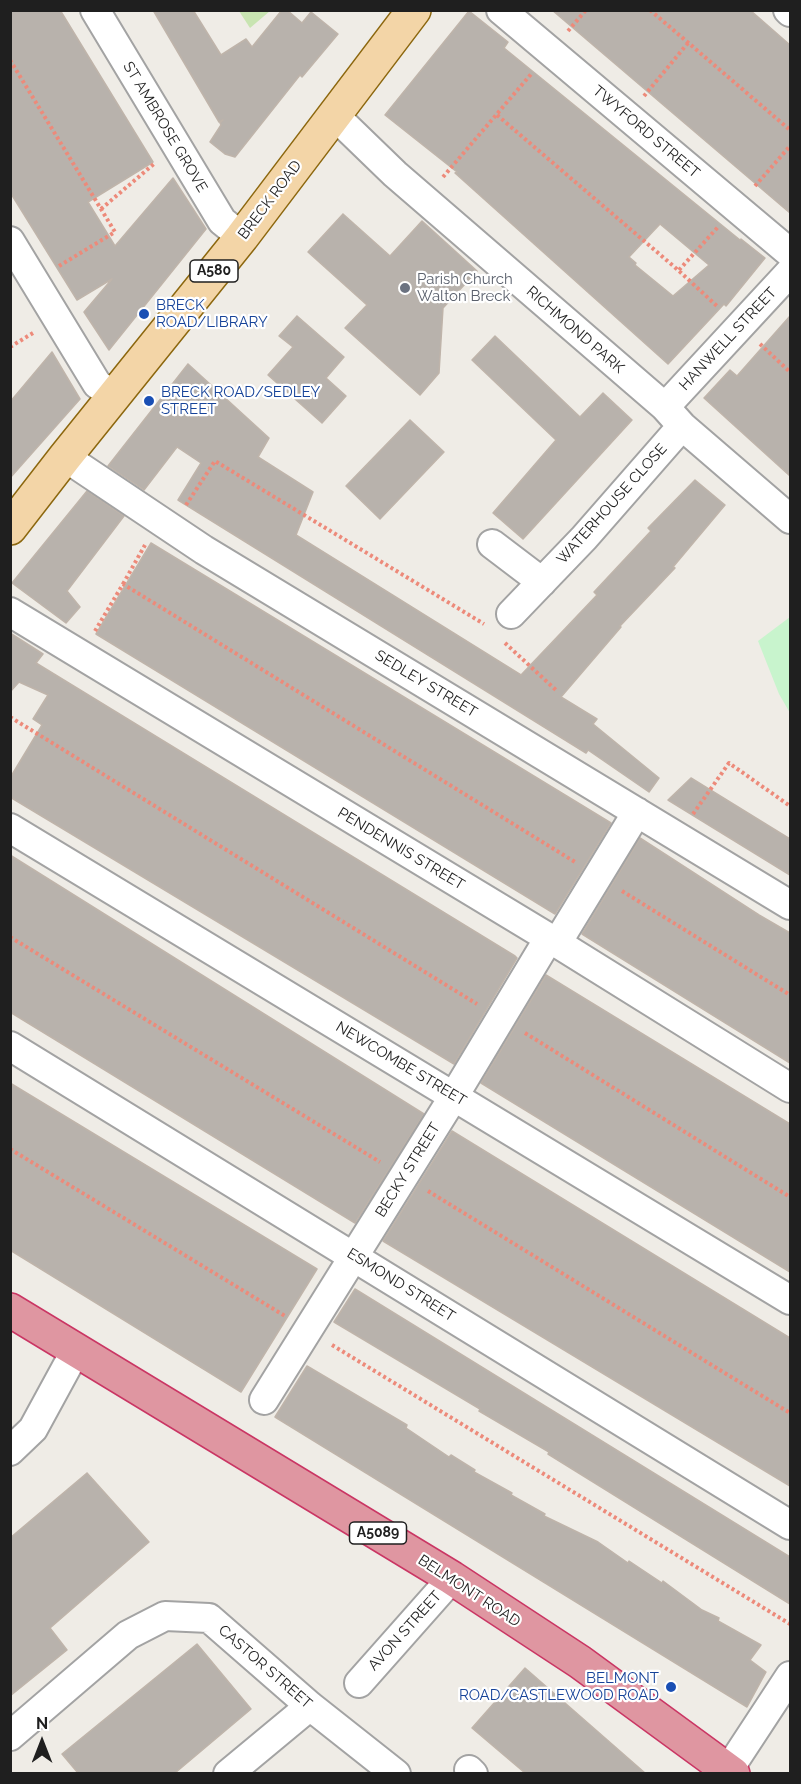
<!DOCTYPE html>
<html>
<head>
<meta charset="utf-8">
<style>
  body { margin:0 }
  #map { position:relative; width:801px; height:1784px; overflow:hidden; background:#efece6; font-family:Raleway,sans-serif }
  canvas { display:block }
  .frame { position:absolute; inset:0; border:12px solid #1f1f1f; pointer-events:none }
  .north { position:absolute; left:12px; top:1712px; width:60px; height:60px; -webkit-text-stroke:4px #fff; paint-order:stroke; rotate:0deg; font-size:16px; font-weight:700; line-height:24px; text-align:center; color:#1f1f1f }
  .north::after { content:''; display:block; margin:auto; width:21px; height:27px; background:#1f1f1f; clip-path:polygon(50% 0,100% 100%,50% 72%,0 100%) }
</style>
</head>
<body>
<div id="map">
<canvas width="801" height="1784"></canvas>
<div class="frame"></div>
<div class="north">N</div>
</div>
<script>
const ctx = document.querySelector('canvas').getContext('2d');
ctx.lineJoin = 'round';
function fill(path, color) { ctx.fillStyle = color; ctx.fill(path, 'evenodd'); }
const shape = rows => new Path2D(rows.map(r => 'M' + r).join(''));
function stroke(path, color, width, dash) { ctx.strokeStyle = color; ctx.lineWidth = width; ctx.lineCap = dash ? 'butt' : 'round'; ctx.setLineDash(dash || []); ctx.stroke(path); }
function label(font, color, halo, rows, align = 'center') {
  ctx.font = font + ' Raleway,sans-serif'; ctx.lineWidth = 4.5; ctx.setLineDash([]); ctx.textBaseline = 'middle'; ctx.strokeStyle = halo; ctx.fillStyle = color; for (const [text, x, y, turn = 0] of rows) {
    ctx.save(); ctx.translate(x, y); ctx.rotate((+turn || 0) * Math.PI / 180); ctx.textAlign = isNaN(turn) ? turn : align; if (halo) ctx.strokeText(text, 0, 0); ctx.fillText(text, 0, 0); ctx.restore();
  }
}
const grass = shape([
  [239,11,270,11,250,28]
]);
const park = shape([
  [790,617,790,713,779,694,758,641]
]);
const building = shape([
  [10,10,60,10,153,162,88,202,115,246,173,178,206,229,109,350,84,312,112,279,77,300,10,192,10,10],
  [153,10,193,10,221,55,246,39,252,47,282,10,287,10,302,23,311,12,338,34,302,77,300,75,235,157,225,154,210,142,221,125,220,123,223,120,219,122,153,10],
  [552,10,750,10,790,45,790,213,552,10],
  [469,11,508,42,504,48,740,240,741,239,765,258,726,306,724,304,668,364,455,173,457,172,385,115,469,11],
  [660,224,709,265,673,296,635,265,636,263,629,257,660,224],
  [343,214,390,256,422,221,477,271,443,308,439,373,420,395,345,328,367,305,308,252,343,214],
  [297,316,344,357,326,378,346,396,322,423,268,375,293,347,279,336,297,316],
  [790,316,790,476,704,398,730,370,737,376,790,316],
  [495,336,580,417,603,393,632,420,523,539,493,513,556,440,472,360,495,336],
  [52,352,80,399,10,478,10,402,52,352],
  [188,364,269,438,258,457,313,492,296,535,521,675,597,595,594,592,651,531,648,528,695,480,725,505,673,567,675,568,620,626,621,627,561,697,597,719,593,724,659,778,649,792,588,750,586,753,178,500,201,463,177,447,144,490,108,466,188,364],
  [410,420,444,452,380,519,346,486,410,420],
  [87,491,124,516,67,591,80,607,66,623,12,583,87,491],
  [151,543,611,823,555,914,96,634,151,543],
  [10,633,43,654,36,663,515,956,517,958,454,1064,10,797,10,778,42,725,33,719,48,695,19,682,10,692,10,633],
  [691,778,790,839,790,875,668,800,691,778],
  [640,838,759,915,790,933,790,1063,582,934,640,838],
  [10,855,424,1114,355,1223,10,1012,10,855],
  [546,975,790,1124,790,1272,481,1083,546,975],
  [10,1083,317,1269,241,1392,10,1250,10,1083],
  [452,1131,790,1338,790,1486,383,1241,452,1131],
  [355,1289,790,1557,790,1604,548,1454,549,1452,479,1411,480,1409,334,1322,355,1289],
  [307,1366,407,1425,406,1428,449,1457,451,1455,475,1470,474,1472,512,1493,511,1495,545,1514,544,1516,598,1542,628,1563,629,1561,662,1583,663,1581,702,1610,719,1618,718,1621,761,1645,750,1660,766,1672,747,1707,275,1417,307,1366],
  [87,1473,149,1542,50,1628,67,1650,10,1696,10,1538,87,1473],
  [197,1644,251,1709,175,1773,78,1773,62,1754,197,1644],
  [525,1668,645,1773,525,1773,472,1728,525,1668]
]);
const path = shape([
  [650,10,790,130],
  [568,31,586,10],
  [10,60,115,232,59,266],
  [644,96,688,43],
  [497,115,678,270,718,307],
  [443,177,532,73],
  [755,186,790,146],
  [101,209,155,163],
  [679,270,718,227],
  [760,344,790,372],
  [10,347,33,333],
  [186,505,215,461,484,624],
  [123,584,145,545],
  [95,631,123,584,575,862],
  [505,643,557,691],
  [10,717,477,1004],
  [693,814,729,763,790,806],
  [622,891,790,995],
  [10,937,380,1162],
  [525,1033,790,1197],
  [10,1149,285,1316],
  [428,1191,790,1413],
  [332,1345,790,1624]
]);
const minor = shape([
  [95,10,222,221,242,237],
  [501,10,790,253],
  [788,10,790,12],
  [334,115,395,174,665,407,682,426,790,519],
  [10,241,97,384,114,396],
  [665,407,790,272],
  [65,457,204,550,790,905],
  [492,544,542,582],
  [10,612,549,938,790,1088],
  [511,614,584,538,682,426],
  [10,828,790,1300],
  [557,943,637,812],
  [10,1046,790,1525],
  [264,1400,454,1096,549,938],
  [10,1451,33,1429,76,1350],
  [359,1683,452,1578],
  [10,1736,128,1635,165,1616,209,1618,310,1706,396,1774],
  [729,1769,790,1676],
  [469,1770,473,1774],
  [228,1774,310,1706]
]);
const major = shape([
  [10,528,65,457,242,237,414,10]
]);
const highway = shape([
  [10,1310,452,1578,580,1662,733,1774]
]);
const markers = [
  [405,288,6,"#6b7280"],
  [144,314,6,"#1a4fb4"],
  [149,401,6,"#1a4fb4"],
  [671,1687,6,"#1a4fb4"]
];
const shields = [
  [214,271,48],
  [378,1533,57]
];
const shieldNames = [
  ["A580",214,271],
  ["A5089",378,1533]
];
const streetNames = [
  ["ST AMBROSE GROVE",165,127,59],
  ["TWYFORD STREET",646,132,40],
  ["BRECK ROAD",270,200,-53],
  ["RICHMOND PARK",575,330,41],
  ["HANWELL STREET",728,339,-47],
  ["WATERHOUSE CLOSE",612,504,-48],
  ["SEDLEY STREET",426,684,31],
  ["PENDENNIS STREET",401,849,31],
  ["NEWCOMBE STREET",401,1064,31],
  ["BECKY STREET",408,1170,-58],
  ["ESMOND STREET",401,1285,32],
  ["BELMONT ROAD",469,1591,33],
  ["AVON STREET",405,1631,-48],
  ["CASTOR STREET",265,1667,41]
];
const worshipNames = [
  ["Parish Church",417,279],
  ["Walton Breck",417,296]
];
const transitNames = [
  ["BRECK",156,305],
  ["ROAD/LIBRARY",156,322],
  ["BRECK ROAD/SEDLEY",161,392],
  ["STREET",161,409],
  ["BELMONT",659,1678,"right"],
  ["ROAD/CASTLEWOOD ROAD",659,1695,"right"]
];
fill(grass, '#c8e4b1');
fill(park, '#c8f4cd');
fill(building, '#b8b2ac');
stroke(building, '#bfb4aa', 1.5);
stroke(minor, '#a3a3a3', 32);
stroke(major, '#8c670e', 36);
stroke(highway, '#ca3664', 36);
stroke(path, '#ed8a7a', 4, [3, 3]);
stroke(minor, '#fff', 28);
stroke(major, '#f3d5a7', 33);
stroke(highway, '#df96a1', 33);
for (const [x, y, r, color] of markers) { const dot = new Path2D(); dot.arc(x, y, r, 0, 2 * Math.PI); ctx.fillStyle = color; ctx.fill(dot); stroke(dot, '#fff', 2); }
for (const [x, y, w] of shields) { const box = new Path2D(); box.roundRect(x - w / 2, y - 11, w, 22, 4.5); ctx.fillStyle = '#fff'; ctx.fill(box); stroke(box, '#1f1f1f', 1.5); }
label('bold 14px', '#1f1f1f', null, shieldNames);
label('15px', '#1f1f1f', '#fff', streetNames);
label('15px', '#5b616d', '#fff', worshipNames, 'left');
label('15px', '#164399', '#fff', transitNames, 'left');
</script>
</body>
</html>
